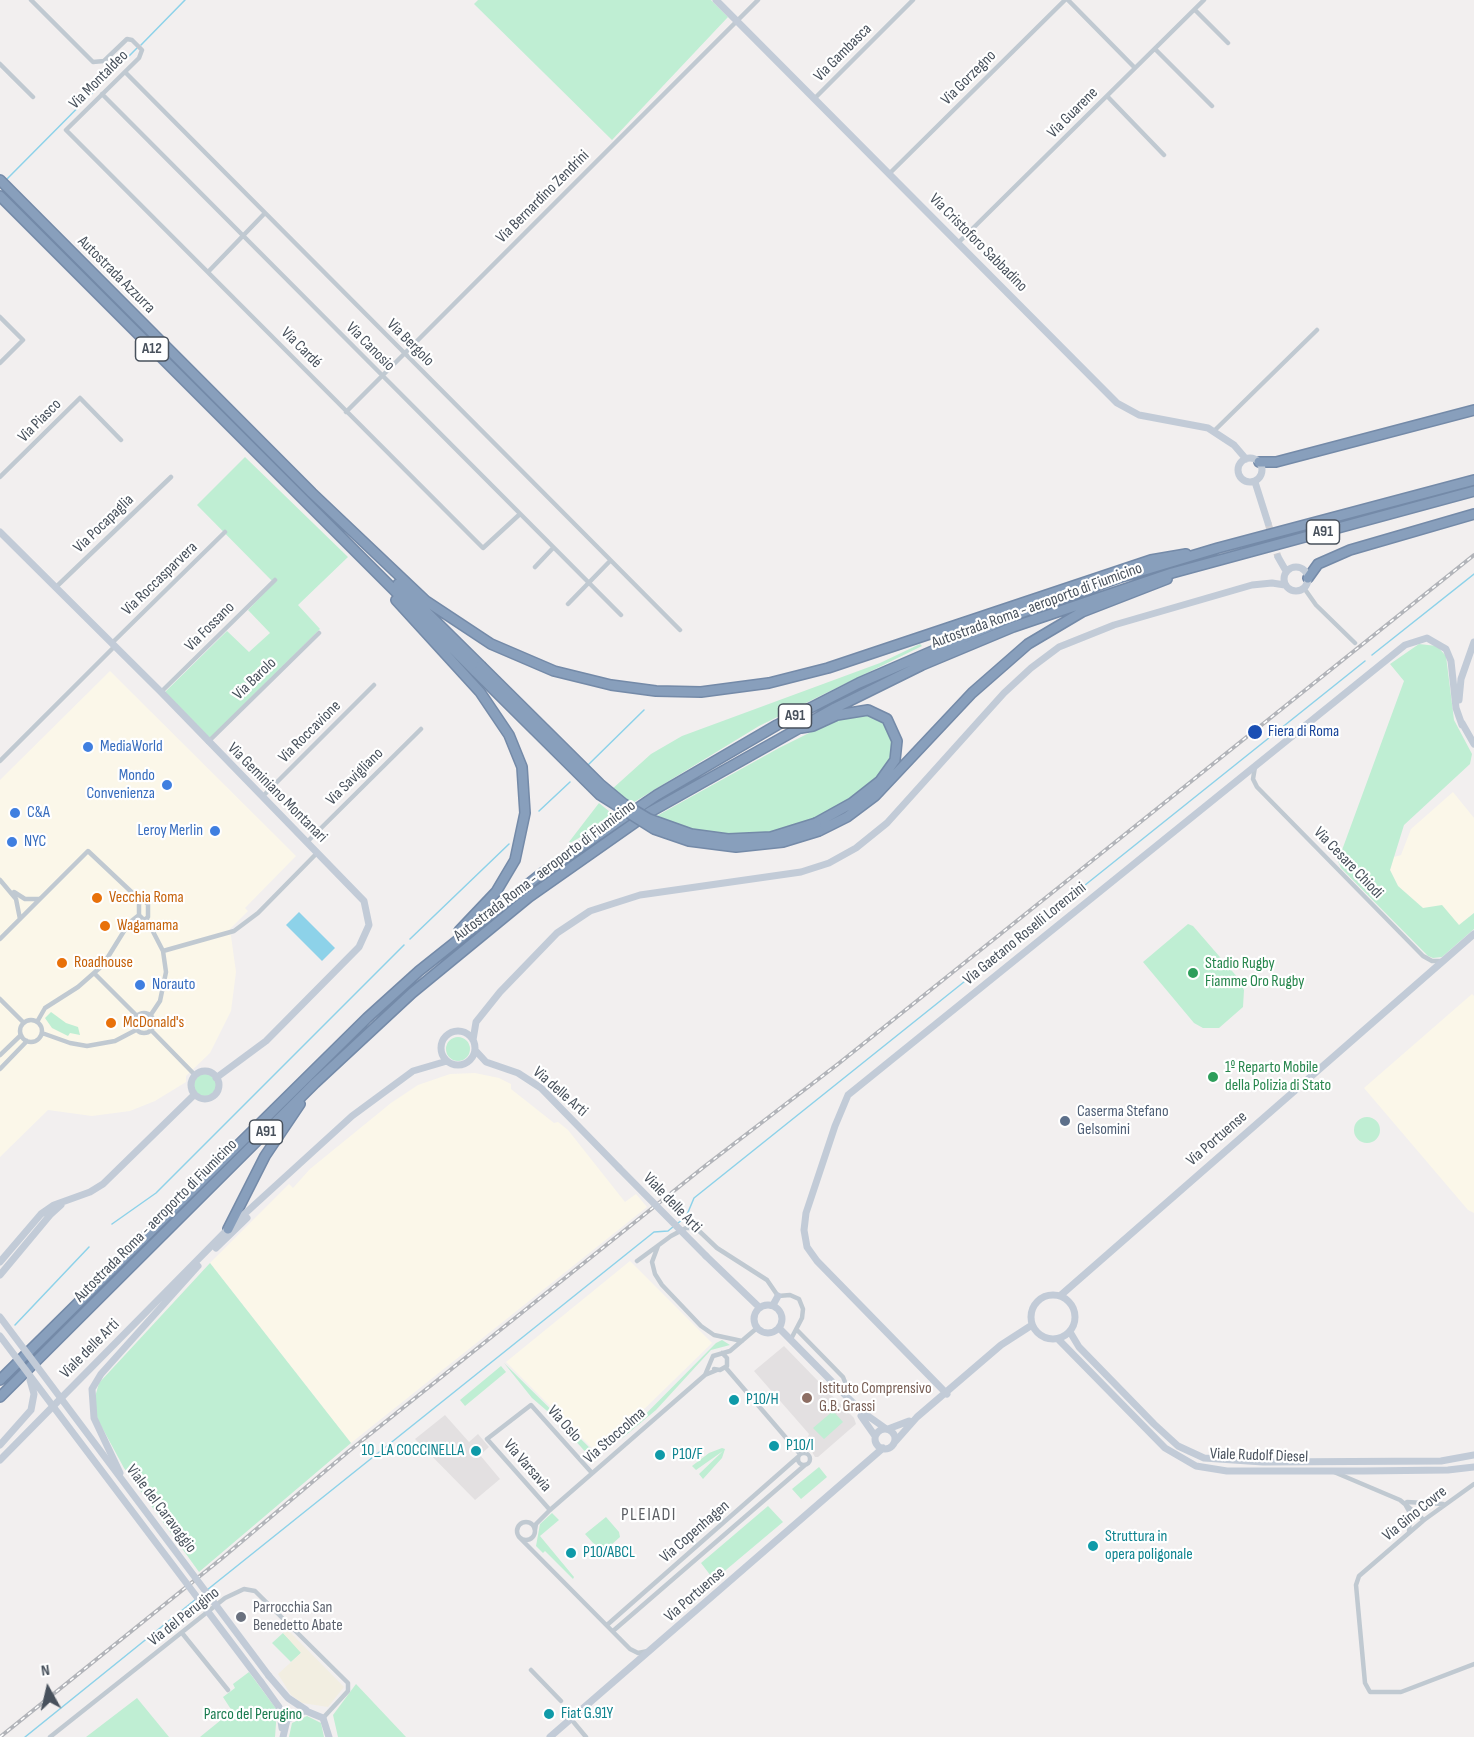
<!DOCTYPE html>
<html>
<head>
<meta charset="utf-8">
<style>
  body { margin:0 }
  #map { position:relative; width:1474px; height:1737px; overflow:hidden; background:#f2efef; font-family:"Sofia Sans Condensed",sans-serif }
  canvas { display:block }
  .north { position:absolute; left:18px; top:1659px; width:60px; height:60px; -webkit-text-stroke:4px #fff; paint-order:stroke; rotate:352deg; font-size:16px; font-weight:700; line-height:24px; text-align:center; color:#48515c }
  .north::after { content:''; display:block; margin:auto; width:21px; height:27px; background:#48515c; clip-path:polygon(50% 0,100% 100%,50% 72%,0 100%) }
</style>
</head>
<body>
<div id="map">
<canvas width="1474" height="1737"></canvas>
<div class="north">N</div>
</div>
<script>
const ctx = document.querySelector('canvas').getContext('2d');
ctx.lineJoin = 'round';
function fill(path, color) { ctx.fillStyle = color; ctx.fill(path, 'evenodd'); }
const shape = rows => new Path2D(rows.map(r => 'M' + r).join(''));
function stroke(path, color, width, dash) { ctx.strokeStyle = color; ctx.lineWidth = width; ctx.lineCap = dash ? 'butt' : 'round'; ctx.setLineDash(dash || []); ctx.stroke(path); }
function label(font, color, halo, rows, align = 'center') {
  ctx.font = font + ' "Sofia Sans Condensed",sans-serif'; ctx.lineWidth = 4.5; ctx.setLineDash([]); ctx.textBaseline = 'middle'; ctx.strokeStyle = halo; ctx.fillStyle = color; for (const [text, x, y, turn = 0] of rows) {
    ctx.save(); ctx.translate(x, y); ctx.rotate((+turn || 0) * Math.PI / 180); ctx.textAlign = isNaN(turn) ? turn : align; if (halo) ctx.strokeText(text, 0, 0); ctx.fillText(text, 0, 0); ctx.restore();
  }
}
const commercial = shape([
  [110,671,296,856,245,908,248,911,230,929,236,972,231,1011,210,1053,186,1076,186,1082,155,1101,130,1111,92,1116,48,1110,0,1157,0,780],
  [1453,792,1474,818,1474,913,1459,925,1446,912,1423,908,1398,886,1390,870,1394,857,1401,855,1411,829],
  [1472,994,1474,996,1474,1213,1468,1210,1364,1088],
  [475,1073,499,1078,511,1084,511,1089,554,1123,558,1122,568,1130,625,1202,636,1194,647,1207,351,1443,210,1263,289,1184,293,1188,310,1169,391,1103,418,1085,450,1074],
  [630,1261,712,1343,598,1454,506,1362]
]);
const education = shape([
  [784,1346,854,1418,856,1424,818,1457,815,1457,806,1442,809,1434,754,1371],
  [445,1415,469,1442,478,1434,489,1447,480,1455,500,1479,475,1500,415,1439]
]);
const green = shape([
  [478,0,711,0,728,17,612,140,474,4],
  [245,457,348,557,298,605,320,629,210,738,165,692,227,631,249,652,270,633,248,610,274,583,197,505],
  [920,644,922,646,759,726,631,804,611,790,651,754,682,736,880,663],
  [1419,644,1437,646,1446,656,1454,720,1472,754,1470,764,1404,825,1390,870,1398,886,1423,908,1442,905,1459,925,1474,913,1474,929,1442,957,1433,958,1428,956,1341,868,1338,861,1404,681,1390,664],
  [859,714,874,716,890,727,894,746,891,758,869,787,826,816,767,835,732,837,688,831,653,818,779,748,833,721],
  [599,803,616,817,570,843,569,842],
  [1188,924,1193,926,1239,979,1244,990,1243,1007,1219,1028,1203,1028,1194,1023,1143,962],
  [51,1012,66,1023,78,1027,80,1035,70,1033,68,1036,52,1028,45,1018],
  '446 1049a12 12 0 1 1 24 0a12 12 0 1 1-24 0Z',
  '194 1085a11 11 0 1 1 22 0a11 11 0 1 1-22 0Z',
  '1354 1130a13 13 0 1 1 26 0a13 13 0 1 1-26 0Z',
  [210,1263,351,1443,199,1572,124,1468,98,1420,93,1404,99,1383],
  [722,1340,730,1345,711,1350,656,1410,620,1440,716,1343],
  [504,1363,599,1457,594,1459,590,1457,553,1416,532,1398],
  [501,1366,506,1372,465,1406,460,1400],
  [833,1411,843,1422,824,1439,813,1428],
  [722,1448,725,1449,722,1458,703,1479,699,1474,723,1451,696,1470,692,1466,709,1453],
  [819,1467,827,1477,801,1499,792,1489],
  [768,1506,783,1522,714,1580,701,1563],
  [552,1513,559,1520,540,1536,574,1577,573,1579,545,1551,543,1553,536,1546,540,1524],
  [606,1517,619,1532,620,1537,602,1553,585,1534],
  [283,1633,302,1652,291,1662,272,1643],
  [249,1672,277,1710,275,1737,200,1737,232,1711,223,1697,235,1688,233,1684],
  [356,1684,406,1737,338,1737,333,1715],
  [137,1698,169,1737,86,1737],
  [307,1716,321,1723,324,1737,289,1737,292,1723]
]);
const sand = shape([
  [287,1629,344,1687,328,1707,302,1703,291,1695,278,1674,301,1653,283,1633]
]);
const water = shape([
  [299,912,335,948,322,961,286,925]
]);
const stream = shape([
  [141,45,185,0],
  [5,181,137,48],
  [1372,655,1474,574],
  [588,765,644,710],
  [539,811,570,782],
  [410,939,509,844],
  [678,1223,686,1217,694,1198,1365,661],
  [112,1224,156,1193,404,945],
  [15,1325,89,1247],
  [207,1590,654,1232,668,1231,674,1226],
  [25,1737,196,1599]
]);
const secondaryTunnel = shape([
  [1268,523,1278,557]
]);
const street = shape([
  [31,0,93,62,104,61,127,39,132,40,142,50,139,58,66,130,483,548,520,514],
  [1068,0,1135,68],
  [1195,10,1228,43],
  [1155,49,1212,106],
  [0,64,33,97],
  [125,72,680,630],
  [102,94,621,615],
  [1107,96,1164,155],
  [815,98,913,0],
  [890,173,1065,0],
  [959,242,1204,0],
  [208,272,265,213],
  [0,317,23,340,0,363],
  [346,412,758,0],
  [1214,431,1317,330],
  [0,477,80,398,121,440],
  [535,567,553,548],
  [55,588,171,477],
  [1304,588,1316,605,1355,643],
  [568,604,610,561],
  [112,643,225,532],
  [161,692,275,580],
  [208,742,319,633],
  [0,761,115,646],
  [1255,767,1253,779,1257,787,1423,956,1432,961,1442,961],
  [262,797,374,685],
  [307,842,421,729],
  [0,880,16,899,20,919],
  [14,892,25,899,39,899],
  [142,899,148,904,148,917,144,920,139,915,139,902,142,899],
  [147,920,163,951,166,972,160,1001,150,1016],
  [0,939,88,851,140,900],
  [163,951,234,931,258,913,317,853],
  [94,973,137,1016],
  [0,999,24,1023],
  '134 1023a10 10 0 1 1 20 0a10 10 0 1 1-20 0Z',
  '20 1031a11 11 0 1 1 22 0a11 11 0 1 1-22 0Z',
  [37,1022,45,1008,78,987,103,965,129,923,139,915],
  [151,1030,195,1075],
  [42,1033,70,1043,87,1046,115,1041,136,1030],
  [0,1055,21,1035],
  [0,1069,27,1041],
  [658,1246,652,1262,655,1274,662,1285,701,1326,714,1335,742,1341],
  [637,1261,671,1236,686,1228,696,1228,717,1248,767,1280,778,1296,790,1295,799,1299,803,1309,802,1318,791,1339],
  [797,1330,843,1377,847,1387,846,1395],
  [726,1368,800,1454],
  [714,1369,720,1370,727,1366,727,1358,722,1353],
  [705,1375,713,1356,730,1351,757,1328],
  '798 1459a6 6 0 1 1 12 0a6 6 0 1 1-12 0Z',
  [1334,1472,1400,1500,1424,1520],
  [1474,1484,1424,1520,1359,1576,1356,1585,1365,1683,1370,1692,1401,1692,1474,1664],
  [1407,1502,1443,1504],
  [1405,1504,1410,1513,1409,1533],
  [550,1510,487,1439,531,1405,592,1473],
  '517 1531a9 9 0 1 1 18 0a9 9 0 1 1-18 0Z',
  [535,1530,536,1524,550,1510,705,1375,717,1370],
  [519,1537,630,1649,638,1653,648,1651],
  [607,1625,798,1457],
  [613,1631,805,1465],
  [182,1633,228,1690],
  [531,1670,561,1701],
  [571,1719,586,1737],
  [50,1737,225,1598,244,1589,255,1591,348,1683,348,1691,323,1718]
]);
const secondary = shape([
  [716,0,1117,403,1139,415,1208,428,1234,445,1246,459],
  '1238 470a12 12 0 1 1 24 0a12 12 0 1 1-24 0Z',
  [1255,482,1268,523],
  [0,532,161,692,364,901,369,925,359,947,266,1041,216,1078],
  [1278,557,1286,571],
  '1284 579a12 12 0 1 1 24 0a12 12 0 1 1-24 0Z',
  [1459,700,1461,679,1474,642],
  [1462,723,1474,744],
  '441 1048a17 17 0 1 1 34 0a17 17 0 1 1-34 0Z',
  [473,1040,476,1022,500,992,557,933,590,911,640,895,801,872,829,863,856,848,887,823,1004,693,1031,668,1059,647,1114,625,1252,585,1272,583,1285,585],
  [475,1050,486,1062,518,1073,541,1088,619,1168],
  '191 1085a14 14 0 1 1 28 0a14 14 0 1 1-28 0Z',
  [216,1248,247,1218],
  [706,1256,759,1307],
  [0,1262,41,1214,54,1205,90,1192,103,1184,194,1095],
  [0,1275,50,1215,61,1205],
  '1031 1317a22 22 0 1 1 44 0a22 22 0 1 1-44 0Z',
  [1061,1295,1474,934],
  '754 1319a14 14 0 1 1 28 0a14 14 0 1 1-28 0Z',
  [773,1305,778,1296],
  [779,1328,861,1411,885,1428],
  [1070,1332,1079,1347,1154,1424,1178,1446,1204,1458,1263,1462,1441,1461,1474,1455],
  [1058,1339,1165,1448,1196,1466,1227,1471,1363,1471,1448,1470,1474,1467],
  [947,1394,817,1261,807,1247,804,1230,806,1213,835,1126,848,1095,1405,645,1427,638,1446,649,1451,661,1456,708,1462,725],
  [861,1416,875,1436],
  '875 1439a10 10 0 1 1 20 0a10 10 0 1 1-20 0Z',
  [888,1429,909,1421],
  [894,1443,917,1417,1001,1345,1032,1325],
  [0,1460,228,1229,352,1116,413,1071,447,1061],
  [120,1473,94,1418,92,1389,101,1374,198,1266],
  [269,1676,288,1698,306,1710],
  [261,1682,279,1707,282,1728],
  [283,1737,287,1720,299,1712,306,1711,323,1718,329,1737],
  [550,1737,883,1448]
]);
const highway = shape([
  [0,180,312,493,426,601,491,644,554,671,611,685,656,691,701,692,769,683,828,668,1151,560,1186,554],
  [0,196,476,672],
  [1259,462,1276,462,1474,410],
  [1308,578,1318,564,1350,550,1474,514],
  [398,584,481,666],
  [396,600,480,692,509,735,522,767,525,813,515,860,496,892,459,931],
  [801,728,813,726,837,715,868,710,887,719,897,741,895,760,880,781,852,803,816,823],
  [819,831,847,817,875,796,972,693,1028,644,1082,612,1167,579],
  [228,1229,265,1156,300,1104],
  [0,1380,367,1018,419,971,541,874,657,795,777,725,859,683,1018,614,1118,578,1218,548,1474,480],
  [0,1397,315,1083,412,993,529,897,650,812,835,708,922,665,1013,627,1172,573,1474,491]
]);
const rail = shape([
  [0,1737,221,1559,349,1451,705,1166,838,1064,1474,555]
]);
const secondaryBridge = shape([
  [619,1168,706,1256],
  [0,1317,269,1676],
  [0,1336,261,1682],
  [0,1445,31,1410,34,1394,30,1380]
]);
const highwayBridge = shape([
  [481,666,600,784,624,804,649,819,691,834,728,839,771,837,816,823],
  [476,672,600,795,654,829,689,841,736,847,783,842,819,831]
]);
const markers = [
  [1255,732,8,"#1a4fb4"],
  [88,747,6,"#3f7fe0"],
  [167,785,6,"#3f7fe0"],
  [15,813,6,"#3f7fe0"],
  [215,831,6,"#3f7fe0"],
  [12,842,6,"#3f7fe0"],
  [97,898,6,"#e8710a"],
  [105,926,6,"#e8710a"],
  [62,963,6,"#e8710a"],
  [1193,973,6,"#2e9e5b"],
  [140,985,6,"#3f7fe0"],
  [111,1023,6,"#e8710a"],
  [1213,1077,6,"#2e9e5b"],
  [1065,1121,6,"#5c6f8a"],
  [807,1398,6,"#8d6e63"],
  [734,1400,6,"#0f9aa8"],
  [774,1446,6,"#0f9aa8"],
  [476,1451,6,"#0f9aa8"],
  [660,1455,6,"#0f9aa8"],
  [1093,1546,6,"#0f9aa8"],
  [571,1553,6,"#0f9aa8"],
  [241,1617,6,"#6b7280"],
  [549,1714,6,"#0f9aa8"]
];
const shields = [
  [152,349,33],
  [1323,532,33],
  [795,716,33],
  [266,1132,33]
];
const shieldNames = [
  ["A12",152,349],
  ["A91",1323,532],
  ["A91",795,716],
  ["A91",266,1132]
];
const streetNames = [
  ["Via Gambasca",843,53,-45],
  ["Via Gorzegno",969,78,-45],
  ["Via Montaldeo",99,80,-45],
  ["Via Guarene",1073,113,-45],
  ["Via Bernardino Zendrini",543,197,-45],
  ["Via Cristoforo Sabbadino",978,243,45],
  ["Autostrada Azzurra",116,275,45],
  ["Via Bergolo",410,343,45],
  ["Via Canosio",370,347,45],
  ["Via Cardé",301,348,45],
  ["Via Piasco",40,421,-45],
  ["Via Pocapaglia",104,524,-44],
  ["Via Roccasparvera",160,579,-44],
  ["Autostrada Roma - aeroporto di Fiumicino",1037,606,-20],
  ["Via Fossano",210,627,-45],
  ["Via Barolo",255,679,-44],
  ["Via Roccavione",310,732,-45],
  ["Via Savigliano",355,777,-45],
  ["Via Geminiano Montanari",277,793,45],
  ["Via Cesare Chiodi",1348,863,46],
  ["Autostrada Roma - aeroporto di Fiumicino",545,871,-37],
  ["Via Gaetano Roselli Lorenzini",1025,934,-39],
  ["Via delle Arti",560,1092,41],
  ["Via Portuense",1217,1139,-41],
  ["Viale delle Arti",672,1203,46],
  ["Autostrada Roma - aeroporto di Fiumicino",156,1221,-45],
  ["Viale delle Arti",90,1349,-45],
  ["Via Oslo",564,1424,48],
  ["Via Stoccolma",615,1436,-41],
  ["Viale Rudolf Diesel",1259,1456,2],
  ["Via Varsavia",527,1466,49],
  ["Viale del Caravaggio",161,1509,53],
  ["Via Gino Covre",1415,1514,-39],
  ["Via Copenhagen",695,1532,-41],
  ["Via Portuense",695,1595,-41],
  ["Via del Perugino",184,1617,-38]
];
const transitNames = [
  ["Fiera di Roma",1268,732]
];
const shopNames = [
  ["MediaWorld",100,747],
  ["Mondo",155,776,"right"],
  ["Convenienza",155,794,"right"],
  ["C&A",27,813],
  ["Leroy Merlin",203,831,"right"],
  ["NYC",24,842],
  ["Norauto",152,985]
];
const foodNames = [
  ["Vecchia Roma",109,898],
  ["Wagamama",117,926],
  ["Roadhouse",74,963],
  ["McDonald's",123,1023]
];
const leisureNames = [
  ["Stadio Rugby",1205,964],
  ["Fiamme Oro Rugby",1205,982],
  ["1º Reparto Mobile",1225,1068],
  ["della Polizia di Stato",1225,1086]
];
const serviceNames = [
  ["Caserma Stefano",1077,1112],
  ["Gelsomini",1077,1130]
];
const educationNames = [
  ["Istituto Comprensivo",819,1389],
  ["G.B. Grassi",819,1407]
];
const cultureNames = [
  ["P10/H",746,1400],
  ["P10/I",786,1446],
  ["10_LA COCCINELLA",464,1451,"right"],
  ["P10/F",672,1455],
  ["Struttura in",1105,1537],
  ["opera poligonale",1105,1555],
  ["P10/ABCL",583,1553],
  ["Fiat G.91Y",561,1714]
];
const worshipNames = [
  ["Parrocchia San",253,1608],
  ["Benedetto Abate",253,1626]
];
const parkNames = [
  ["Parco del Perugino",253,1715]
];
const neighbourhoodNames = [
  ["PLEIADI",649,1515]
];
fill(commercial, '#fbf7e9');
fill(education, '#e3e0e1');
fill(green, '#bfeed3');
fill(sand, '#f2eee1');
fill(water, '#8dd2e9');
stroke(stream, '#8dd2e9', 1.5);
stroke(secondaryTunnel, '#d0cfd2', 7, [7, 3.5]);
stroke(highway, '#748aa8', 12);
stroke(street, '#c0c9d1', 4.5);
stroke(secondary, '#c2cbd7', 7);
stroke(highway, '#889fbc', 9);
stroke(rail, '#b2b4b9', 4);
stroke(rail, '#fff', 1.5, [4.5]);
stroke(highwayBridge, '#748aa8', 12, []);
stroke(secondaryBridge, '#c2cbd7', 7);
stroke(highwayBridge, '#889fbc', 9);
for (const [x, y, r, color] of markers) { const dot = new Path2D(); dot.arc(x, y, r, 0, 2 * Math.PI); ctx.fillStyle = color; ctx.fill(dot); stroke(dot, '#fff', 2); }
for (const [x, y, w] of shields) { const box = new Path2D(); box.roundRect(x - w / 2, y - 12, w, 24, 4.5); ctx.fillStyle = '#fff'; ctx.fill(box); stroke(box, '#48515c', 1.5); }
label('bold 15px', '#48515c', null, shieldNames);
label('16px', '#48515c', '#fff', streetNames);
label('16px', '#164399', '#fff', transitNames, 'left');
label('16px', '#366cbe', '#fff', shopNames, 'left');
label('16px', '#c56008', '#fff', foodNames, 'left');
label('16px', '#27864d', '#fff', leisureNames, 'left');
label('16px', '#4e5e75', '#fff', serviceNames, 'left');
label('16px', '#785e54', '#fff', educationNames, 'left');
label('16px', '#0d838f', '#fff', cultureNames, 'left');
label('16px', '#5b616d', '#fff', worshipNames, 'left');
label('16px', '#1a7c50', '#fff', parkNames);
ctx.letterSpacing = '1.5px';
label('18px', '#5c5f64', '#fff', neighbourhoodNames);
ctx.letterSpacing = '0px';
</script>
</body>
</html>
